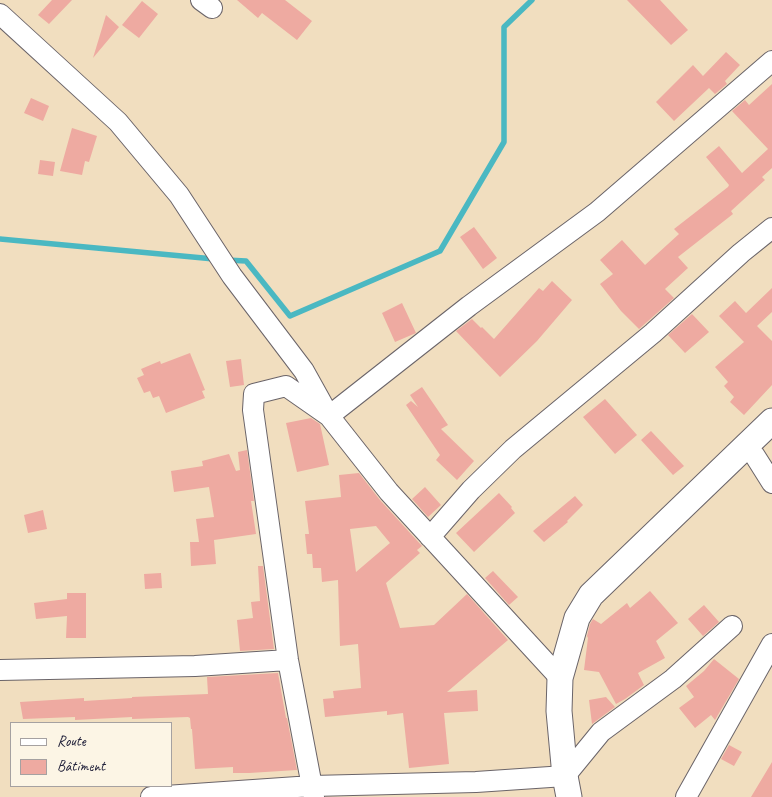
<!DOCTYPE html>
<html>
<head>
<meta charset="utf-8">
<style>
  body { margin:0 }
  #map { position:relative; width:772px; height:797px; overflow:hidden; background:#f1debf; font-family:Caveat,sans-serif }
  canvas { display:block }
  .legend { position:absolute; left:10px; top:722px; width:162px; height:65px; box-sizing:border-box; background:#fcf5e5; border:1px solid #a5a1a1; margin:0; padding:6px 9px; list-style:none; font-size:15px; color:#22223b }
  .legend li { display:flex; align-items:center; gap:10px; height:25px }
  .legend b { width:25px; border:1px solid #a5a1a1 }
</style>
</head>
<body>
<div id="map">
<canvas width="772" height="797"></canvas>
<ul class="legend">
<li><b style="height:6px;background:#fff"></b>Route</li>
<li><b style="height:14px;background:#eeaaa1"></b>Bâtiment</li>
</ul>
</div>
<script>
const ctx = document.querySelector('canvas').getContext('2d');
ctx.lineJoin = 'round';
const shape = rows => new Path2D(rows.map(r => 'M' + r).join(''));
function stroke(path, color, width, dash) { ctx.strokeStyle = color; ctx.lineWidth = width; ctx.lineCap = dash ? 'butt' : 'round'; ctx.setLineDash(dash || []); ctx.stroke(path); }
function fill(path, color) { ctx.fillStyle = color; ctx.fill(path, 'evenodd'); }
const stream = shape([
  [0,239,214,259],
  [226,260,246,261,290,316,440,251,504,142,504,27,532,0]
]);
const building = shape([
  [52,0,72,0,49,24,38,15],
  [237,0,285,0,312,21,297,40,262,13,258,18],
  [627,0,660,0,688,30,671,45],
  [142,1,158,14,139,38,122,25],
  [106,15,119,27,93,58],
  [726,52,740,65,725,81,727,84,715,94,709,88,674,121,656,102,693,65,703,76],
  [772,84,772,168,762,177,765,180,731,211,733,214,678,257,688,268,665,289,674,298,639,329,621,311,600,284,613,274,600,260,622,240,645,265,679,234,674,229,728,187,729,185,706,157,719,146,742,173,768,149,732,111,745,100,749,105],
  [31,98,49,106,43,121,24,113],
  [72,128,97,136,89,162,85,161,82,175,60,171],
  [40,160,55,162,53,176,38,174],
  [474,227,497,258,483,269,460,237],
  [552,281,572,300,537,341,500,377,456,331,472,319,481,328,482,327,494,339,539,288,543,291],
  [772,288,772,312,757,326,772,341,772,385,744,415,730,402,734,397,724,386,728,382,715,367,744,342,719,316,735,301,746,313],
  [402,303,416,333,395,342,382,313],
  [692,314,709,332,685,353,668,335],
  [190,353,205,390,202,391,205,398,166,413,159,396,153,398,150,391,144,393,137,378,144,375,141,369,160,361,161,364],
  [241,359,244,385,230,387,226,361],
  [422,387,448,425,441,429,474,461,457,480,436,460,440,455,406,405,411,401,418,407,410,395],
  [605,399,637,435,615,454,583,417],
  [311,418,320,424,329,465,297,472,286,423],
  [651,431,684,466,673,475,641,440],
  [247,450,254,501,251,501,256,534,214,540,216,564,191,566,190,542,199,542,196,519,214,517,209,487,174,492,171,471,203,466,202,461,229,454,236,471,240,470,238,452],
  [359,473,380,500,422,546,417,550,420,553,386,583,400,628,434,625,467,594,508,640,447,692,477,690,478,711,444,713,449,764,409,768,403,713,387,715,387,711,325,717,323,699,334,698,333,691,361,688,358,644,340,646,338,580,322,582,321,568,313,568,312,554,307,554,305,534,309,534,305,501,341,497,339,475],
  [376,526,390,543,356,572,350,529],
  [425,487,441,505,428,517,412,499],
  [499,493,512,507,511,508,515,513,474,552,456,533],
  [575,496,583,505,567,521,568,522,544,542,533,531],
  [43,510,47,529,28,533,24,515],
  [258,566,263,566,274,649,240,651,237,620,253,618,251,602,260,601],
  [493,571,518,597,509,605,485,578],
  [161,573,162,588,145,589,144,574],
  [650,591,678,623,656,641,665,658,638,673,644,685,625,699,616,704,599,672,584,670,588,638,587,636,590,624,593,619,601,624,627,603,630,608],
  [67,593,86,593,86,638,66,638,67,616,36,619,34,603,67,599],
  [704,605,719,622,703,636,688,619],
  [714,659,739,679,715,720,711,715,695,728,679,708,694,697,686,686,704,671],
  [278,673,286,718,287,718,297,770,249,773,233,773,233,767,195,769,192,729,191,729,190,718,188,717,132,719,132,717,75,720,75,717,23,719,20,702,84,698,84,701,132,698,132,697,208,694,207,677],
  [606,697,615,707,592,724,589,700],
  [729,745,742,752,734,766,721,759],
  [772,762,772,797,751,797]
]);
const minor = shape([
  [201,0,212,8],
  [0,14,118,122,179,195,232,276,304,371,329,416,469,306,597,212,772,61],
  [745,447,755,456,772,483],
  [430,537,471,490,513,449,653,333,741,253,772,228],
  [0,670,195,666,288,660],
  [151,797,312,786,476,782,565,776,601,732,673,679,732,626],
  [314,797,288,660,253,410,254,394,286,386,329,416,389,492,560,678],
  [686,797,772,644]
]);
const tertiary = shape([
  [569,797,565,776,559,711,560,678,577,618,591,595,772,421]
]);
stroke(stream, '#4ab8c2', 5.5);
fill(building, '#eeaaa1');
stroke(minor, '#6a6469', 22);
stroke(tertiary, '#6a6469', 27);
stroke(minor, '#fff', 20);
stroke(tertiary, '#fff', 25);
</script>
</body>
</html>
